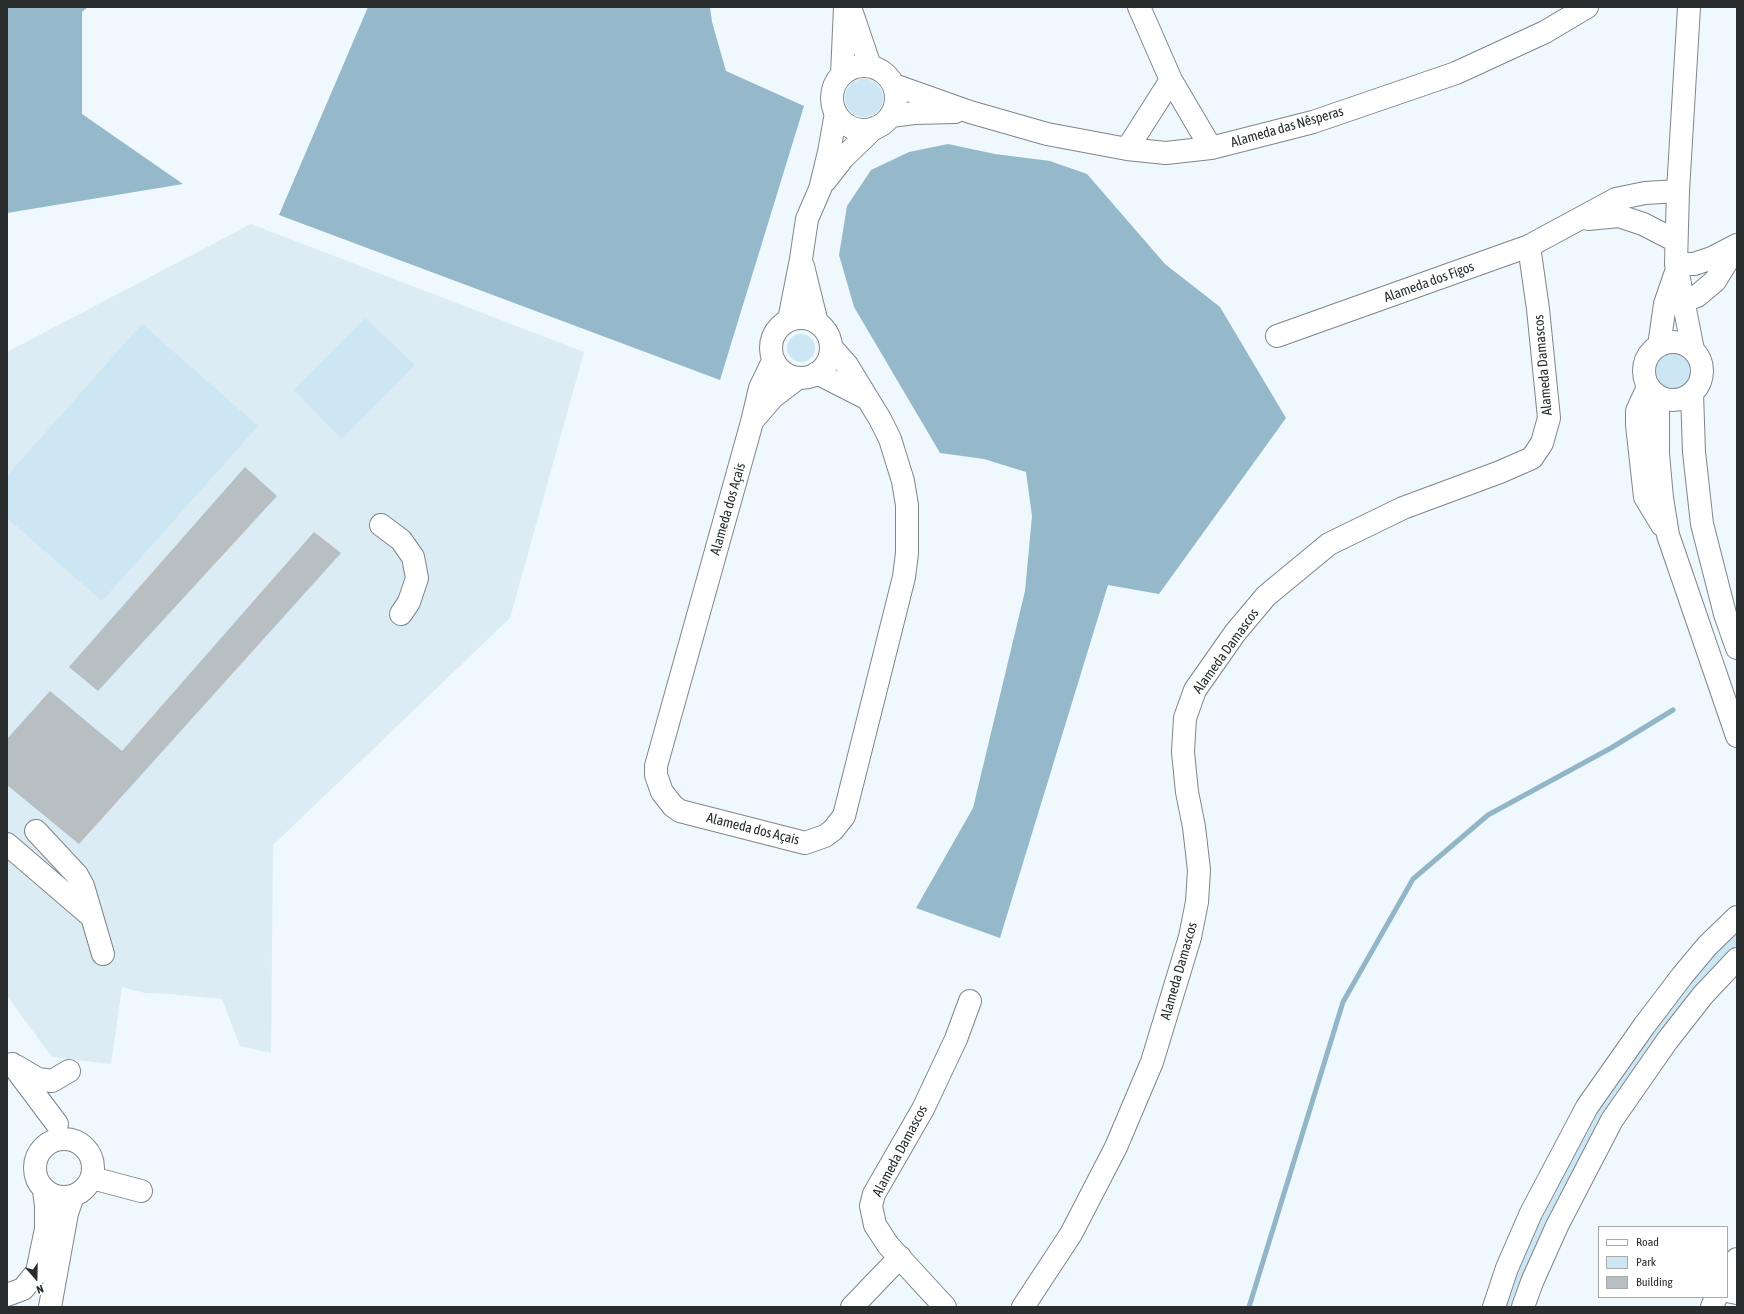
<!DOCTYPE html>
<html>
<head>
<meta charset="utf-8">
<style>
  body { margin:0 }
  #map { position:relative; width:1744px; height:1314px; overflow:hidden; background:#eff8fc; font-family:"Asap Condensed",sans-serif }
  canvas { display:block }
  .frame { position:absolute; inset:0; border:8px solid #292d2e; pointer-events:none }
  .legend { position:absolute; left:1598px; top:1226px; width:130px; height:72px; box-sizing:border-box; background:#fff; border:1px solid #a9abab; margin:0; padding:5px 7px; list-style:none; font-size:12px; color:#292d2e }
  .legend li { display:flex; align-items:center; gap:8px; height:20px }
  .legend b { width:20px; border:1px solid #a9abab }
  .north { position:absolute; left:16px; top:1258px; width:40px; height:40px; -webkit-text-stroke:3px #fff; paint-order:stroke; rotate:160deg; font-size:11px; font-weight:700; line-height:16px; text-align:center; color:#292d2e }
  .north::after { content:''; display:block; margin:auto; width:14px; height:18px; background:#292d2e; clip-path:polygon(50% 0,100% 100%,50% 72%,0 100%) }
</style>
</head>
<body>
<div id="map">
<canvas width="1744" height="1314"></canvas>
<div class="frame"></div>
<ul class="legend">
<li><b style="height:5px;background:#fff"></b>Road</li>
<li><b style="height:11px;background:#cce6f3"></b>Park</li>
<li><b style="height:11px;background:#b7bfc3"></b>Building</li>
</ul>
<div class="north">N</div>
</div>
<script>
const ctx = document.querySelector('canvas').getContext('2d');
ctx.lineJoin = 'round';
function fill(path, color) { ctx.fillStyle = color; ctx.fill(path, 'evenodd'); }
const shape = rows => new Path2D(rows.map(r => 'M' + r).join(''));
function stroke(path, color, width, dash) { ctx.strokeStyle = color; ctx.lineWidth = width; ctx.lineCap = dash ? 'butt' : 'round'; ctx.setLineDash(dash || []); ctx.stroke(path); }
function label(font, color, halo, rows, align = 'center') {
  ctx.font = font + ' "Asap Condensed",sans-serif'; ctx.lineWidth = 3; ctx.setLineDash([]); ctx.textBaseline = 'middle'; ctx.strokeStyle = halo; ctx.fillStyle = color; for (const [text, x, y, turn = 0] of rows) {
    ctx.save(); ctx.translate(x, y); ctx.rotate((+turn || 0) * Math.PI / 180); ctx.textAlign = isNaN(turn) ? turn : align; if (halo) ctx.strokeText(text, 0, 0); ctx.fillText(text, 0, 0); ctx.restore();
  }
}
const built = shape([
  [251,224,584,352,510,618,273,845,271,1053,240,1046,222,999,170,994,145,993,122,987,111,1064,52,1057,7,996,7,352]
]);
const green = shape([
  '845 98a19 19 0 1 1 38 0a19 19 0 1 1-38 0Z',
  [365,318,415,365,342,439,294,390],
  [142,324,258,426,102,601,7,518,7,476],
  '787 348a14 14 0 1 1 28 0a14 14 0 1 1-28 0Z',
  '1651 371a21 21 0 1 1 42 0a21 21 0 1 1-42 0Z',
  [1737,924,1737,949,1686,1001,1514,1307,1502,1307,1520,1253,1605,1091]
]);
const forest = shape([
  [7,7,88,7,82,12,82,114,183,184,7,213],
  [368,7,710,7,712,22,726,71,804,106,720,380,279,215],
  [948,144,995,154,1050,161,1087,174,1165,264,1220,307,1286,418,1159,594,1108,585,1000,938,916,908,973,808,1025,591,1032,516,1026,472,984,459,940,453,854,307,839,255,847,206,871,170,909,152]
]);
const stream = shape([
  [1249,1307,1343,1002,1413,879,1488,815,1611,748,1673,710]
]);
const building = shape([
  [245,467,277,496,98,691,69,667],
  [314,532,341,553,79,844,7,785,7,739,50,691,122,751]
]);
const minor = shape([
  [850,7,870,66],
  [1139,7,1171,80,1211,148],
  [1689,7,1678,191,1676,264,1693,350],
  '832 98a32 32 0 1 1 64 0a32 32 0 1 1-64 0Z',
  [842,75,845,7],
  [894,85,970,112,1047,134,1127,149,1166,153,1211,148,1313,122,1456,73,1545,32,1587,7],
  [891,116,914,113,955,112],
  [1127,149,1171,80],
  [825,181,843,158,874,128],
  [1588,219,1619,216,1643,224,1676,241],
  [1676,264,1694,264,1712,258,1737,245],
  [803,266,817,323],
  [1684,301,1697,296,1715,281,1737,245],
  '771 348a30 30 0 1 1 60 0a30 30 0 1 1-60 0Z',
  [789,320,801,259,807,219,820,189,829,152,836,113],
  [1277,336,1529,246,1616,199,1645,193,1678,191],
  '1644 371a29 29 0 1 1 58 0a29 29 0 1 1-58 0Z',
  [1659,346,1665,304,1676,272],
  [773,361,760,388,752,422,656,766,656,775,662,792,673,806,680,811,805,843,825,836,833,830,844,816,904,577,907,553,907,505,903,481,890,439,880,419,847,365,831,347],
  [817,373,866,398],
  [1648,387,1637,411,1637,425,1645,497,1662,525],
  [1692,393,1694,452,1702,524,1725,614,1737,648],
  [1658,397,1658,454,1662,498,1668,535,1737,736],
  [754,419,773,397,798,378],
  [381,525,401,540,413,557,417,578,409,602,401,614],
  [36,831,77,875,83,886,103,954],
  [7,844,92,917],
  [12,1064,57,1124],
  [16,1066,38,1079,52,1081,69,1071],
  '35 1168a29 29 0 1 1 58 0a29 29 0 1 1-58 0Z',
  [92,1178,141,1191],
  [1727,1277,1737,1259],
  [1727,1291,1737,1293],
  [7,1295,23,1289,37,1272,46,1229,46,1206,44,1190],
  [50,1307,67,1213,73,1196],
  [852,1307,900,1257],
  [945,1307,888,1245,875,1225,871,1206,874,1194,923,1109,956,1039,970,1001],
  [1023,1307,1071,1234,1116,1147,1152,1062,1190,937,1197,902,1199,870,1194,827,1187,792,1183,752,1185,718,1195,690,1235,633,1266,596,1329,544,1403,508,1500,472,1532,458,1542,443,1549,418,1538,309,1529,246],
  [1494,1307,1507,1268,1531,1213,1587,1107,1644,1026,1682,976,1707,946,1737,917],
  [1523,1307,1532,1282,1557,1226,1612,1120,1667,1041,1703,995,1737,959],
  [1712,1307,1716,1297]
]);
const streetNames = [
  ["Alameda das Nêsperas",1287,127,-16],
  ["Alameda dos Figos",1429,282,-20],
  ["Alameda Damascos",1543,365,-95],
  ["Alameda dos Açais",728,509,-74],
  ["Alameda Damascos",1226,651,-54],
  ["Alameda dos Açais",753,829,14],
  ["Alameda Damascos",1179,971,-74],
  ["Alameda Damascos",900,1151,-62]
];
fill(built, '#dbecf4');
fill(green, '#cce6f3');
fill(forest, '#95b9ca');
stroke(stream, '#92b6c7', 5);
fill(building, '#b7bfc3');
stroke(minor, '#7e868a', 24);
stroke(minor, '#fff', 22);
label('14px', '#292d2e', '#fff', streetNames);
</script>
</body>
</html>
